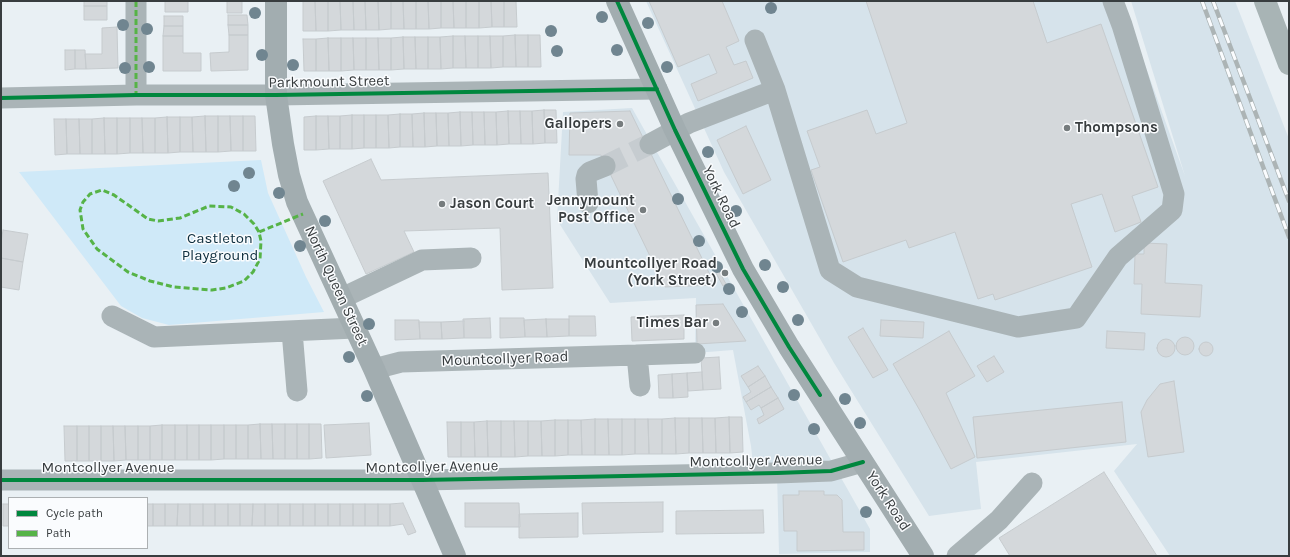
<!DOCTYPE html>
<html>
<head>
<meta charset="utf-8">
<style>
  body { margin:0 }
  #map { position:relative; width:1290px; height:557px; overflow:hidden; background:#e9f0f4; font-family:Karla,sans-serif }
  canvas { display:block }
  .frame { position:absolute; inset:0; border:2px solid #383d3f; pointer-events:none }
  .legend { position:absolute; left:8px; top:497px; width:140px; height:52px; box-sizing:border-box; background:#fafcfe; border:1px solid #acb0b2; margin:0; padding:5px 7px; list-style:none; font-size:12px; color:#383d3f }
  .legend li { display:flex; align-items:center; gap:8px; height:20px }
  .legend b { width:20px; border:1px solid #acb0b2 }
</style>
</head>
<body>
<div id="map">
<canvas width="1290" height="557"></canvas>
<div class="frame"></div>
<ul class="legend">
<li><b style="height:5px;background:#00873e"></b>Cycle path</li>
<li><b style="height:5px;background:#56b347"></b>Path</li>
</ul>
</div>
<script>
const ctx = document.querySelector('canvas').getContext('2d');
ctx.lineJoin = 'round';
function fill(path, color) { ctx.fillStyle = color; ctx.fill(path, 'evenodd'); }
const shape = rows => new Path2D(rows.map(r => 'M' + r).join(''));
function stroke(path, color, width, dash) { ctx.strokeStyle = color; ctx.lineWidth = width; ctx.lineCap = dash ? 'butt' : 'round'; ctx.setLineDash(dash || []); ctx.stroke(path); }
function label(font, color, halo, rows, align = 'center') {
  ctx.font = font + ' Karla,sans-serif'; ctx.lineWidth = 3; ctx.setLineDash([]); ctx.textBaseline = 'middle'; ctx.strokeStyle = halo; ctx.fillStyle = color; for (const [text, x, y, turn = 0] of rows) {
    ctx.save(); ctx.translate(x, y); ctx.rotate((+turn || 0) * Math.PI / 180); ctx.textAlign = isNaN(turn) ? turn : align; if (halo) ctx.strokeText(text, 0, 0); ctx.fillText(text, 0, 0); ctx.restore();
  }
}
const built = shape([
  [646,1,1122,1,1185,176,1131,1,1235,1,1289,139,1289,556,1170,556,1114,471,1137,444,976,462,981,509,929,516,834,363,724,172],
  [632,108,870,529,870,552,779,554,777,473,754,473,751,446,733,350,695,353,696,298,610,303,557,220,563,112]
]);
const green = shape([
  [261,160,268,193,306,277,324,312,169,325,142,318,121,306,19,172]
]);
const building = shape([
  [84,1,107,1,107,6,84,6,84,1],
  [165,1,188,1,188,12,165,12,165,1],
  [227,1,242,1,242,13,227,13,227,1],
  [303,1,315,1,316,31,303,31,303,1],
  [315,1,328,1,328,31,316,31,315,1],
  [328,1,340,1,341,30,328,31,328,1],
  [340,1,353,1,354,30,341,30,340,1],
  [353,1,365,1,366,30,354,30,353,1],
  [365,1,378,1,379,30,366,30,365,1],
  [378,1,391,1,391,29,379,30,378,1],
  [391,1,403,1,404,29,391,29,391,1],
  [403,1,416,1,416,29,404,29,403,1],
  [416,1,428,1,429,29,416,29,416,1],
  [428,1,441,1,441,28,429,29,428,1],
  [441,1,453,1,454,28,441,28,441,1],
  [453,1,466,1,466,28,454,28,453,1],
  [466,1,479,1,479,28,466,28,466,1],
  [479,1,491,1,492,27,479,28,479,1],
  [491,1,504,1,504,27,492,27,491,1],
  [504,1,516,1,517,27,504,27,504,1],
  [649,1,722,1,739,41,726,47,734,65,746,61,753,78,698,101,691,84,717,73,709,54,678,67,649,1],
  [866,1,1033,1,1047,43,1101,24,1158,187,1132,196,1141,222,1115,232,1102,194,1071,204,1092,267,995,300,993,294,978,299,955,232,909,248,906,240,843,262,811,170,820,167,807,131,867,110,876,134,907,123,866,1],
  [84,6,107,6,107,20,84,20,84,6],
  [228,15,247,15,248,25,228,25,228,15],
  [164,16,183,16,183,26,164,26,164,16],
  [228,25,248,25,248,35,229,35,228,25],
  [164,26,183,26,183,36,163,36,164,26],
  [117,27,118,68,86,69,85,54,102,54,102,28,117,27],
  [229,35,248,35,248,70,211,71,210,53,229,52,229,35],
  [515,35,528,35,528,67,516,67,515,35],
  [515,35,516,67,503,67,503,36,515,35],
  [528,35,540,35,541,67,528,67,528,35],
  [163,36,183,36,183,53,201,53,201,71,163,71,163,36],
  [453,36,465,36,466,68,453,68,453,36],
  [453,36,453,68,441,69,440,37,453,36],
  [465,36,478,36,478,68,466,68,465,36],
  [478,36,490,36,491,68,478,68,478,36],
  [490,36,503,36,503,67,491,68,490,36],
  [403,37,415,37,416,69,404,69,403,37],
  [403,37,404,69,391,70,391,38,403,37],
  [415,37,428,37,428,69,416,69,415,37],
  [428,37,440,37,441,69,428,69,428,37],
  [328,38,341,38,341,71,329,71,328,38],
  [328,38,329,71,316,71,316,39,328,38],
  [341,38,353,38,354,70,341,71,341,38],
  [353,38,366,38,366,70,354,70,353,38],
  [366,38,378,38,379,70,366,70,366,38],
  [378,38,391,38,391,70,379,70,378,38],
  [303,39,316,39,316,71,304,71,303,39],
  [65,50,75,50,75,69,65,70,65,50],
  [75,50,85,50,86,69,75,69,75,50],
  [544,110,556,110,557,143,545,143,544,110],
  [544,110,545,143,533,144,532,111,544,110],
  [508,111,520,111,521,144,509,144,508,111],
  [508,111,509,144,497,145,496,112,508,111],
  [520,111,532,111,533,144,521,144,520,111],
  [630,111,715,285,665,287,601,155,569,155,570,113,630,111],
  [460,112,472,112,473,145,461,146,460,112],
  [460,112,461,146,449,146,448,113,460,112],
  [472,112,484,112,485,145,473,145,472,112],
  [484,112,496,112,497,145,485,145,484,112],
  [424,113,436,113,437,146,425,147,424,113],
  [424,113,425,147,413,147,412,114,424,113],
  [436,113,448,113,449,146,437,146,436,113],
  [400,114,412,114,413,147,400,147,400,114],
  [400,114,400,147,389,148,388,115,400,114],
  [352,115,364,115,364,148,352,149,352,115],
  [352,115,352,149,340,149,340,116,352,115],
  [364,115,376,115,376,148,364,148,364,115],
  [376,115,388,115,389,148,376,148,376,115],
  [205,116,218,116,218,152,206,152,205,116],
  [205,116,206,152,193,152,192,117,205,116],
  [218,116,230,116,231,151,218,152,218,116],
  [230,116,243,116,243,151,231,151,230,116],
  [243,116,255,116,256,151,243,151,243,116],
  [316,116,328,116,329,149,316,150,316,116],
  [316,116,316,150,304,150,304,117,316,116],
  [328,116,340,116,340,149,329,149,328,116],
  [167,117,180,117,180,152,168,153,167,117],
  [167,117,168,153,155,153,155,118,167,117],
  [180,117,192,117,193,152,180,152,180,117],
  [104,118,117,118,117,154,105,154,104,118],
  [104,118,105,154,92,154,92,119,104,118],
  [117,118,130,118,130,153,117,154,117,118],
  [130,118,142,118,143,153,130,153,130,118],
  [142,118,155,118,155,153,143,153,142,118],
  [54,119,66,119,67,154,55,155,54,119],
  [66,119,79,119,80,154,67,154,66,119],
  [79,119,92,119,92,154,80,154,79,119],
  [746,126,771,180,743,194,717,140,746,126],
  [371,159,381,180,548,173,553,288,502,290,500,228,404,231,414,252,366,274,323,181,371,159],
  [3,230,28,234,23,262,1,258,1,242,3,230],
  [1144,243,1167,244,1165,283,1202,285,1200,317,1141,314,1142,284,1134,284,1135,254,1144,254,1144,243],
  [1,258,23,262,19,290,1,287,1,258],
  [719,271,726,284,723,286,716,273,719,271],
  [723,304,746,341,697,344,696,305,723,304],
  [684,315,684,339,632,341,631,317,684,315],
  [569,316,595,316,596,336,569,336,569,316],
  [490,318,491,338,464,338,463,319,490,318],
  [500,318,524,318,525,337,500,338,500,318],
  [546,319,569,319,569,336,547,337,546,319],
  [546,319,547,337,525,337,524,320,546,319],
  [395,320,419,320,420,339,395,340,395,320],
  [881,320,924,322,923,338,880,336,881,320],
  [464,321,464,338,442,339,441,322,464,321],
  [419,322,441,322,442,339,420,339,419,322],
  [863,328,888,370,873,378,848,337,863,328],
  [949,331,975,376,946,393,975,457,951,469,919,409,893,364,949,331],
  [1107,331,1145,333,1144,350,1106,348,1107,331],
  '1176 346a9 9 0 1 1 18 0a9 9 0 1 1-18 0Z',
  '1157 348a9 9 0 1 1 18 0a9 9 0 1 1-18 0Z',
  '1199 349a7 7 0 1 1 14 0a7 7 0 1 1-14 0Z',
  [994,356,1004,372,987,382,977,366,994,356],
  [719,357,721,389,703,390,701,358,719,357],
  [758,366,765,376,748,387,741,376,758,366],
  [702,372,703,390,688,391,687,373,702,372],
  [687,373,688,397,673,398,672,374,687,373],
  [672,374,673,398,659,398,658,375,672,374],
  [765,376,771,387,746,402,743,397,751,392,748,387,765,376],
  [1174,381,1184,452,1148,457,1141,412,1147,400,1160,384,1174,381],
  [771,387,778,398,761,408,759,405,751,410,746,402,771,387],
  [778,398,784,409,759,424,757,419,764,415,761,408,778,398],
  [1122,402,1126,442,977,458,973,417,1122,402],
  [729,417,730,453,716,453,715,418,729,417],
  [729,417,742,417,743,452,730,453,729,417],
  [675,418,676,454,662,454,662,419,675,418],
  [675,418,689,418,689,453,676,454,675,418],
  [689,418,702,418,703,453,689,453,689,418],
  [702,418,715,418,716,453,703,453,702,418],
  [595,419,595,455,582,455,581,420,595,419],
  [595,419,608,419,609,455,595,455,595,419],
  [608,419,622,419,622,455,609,455,608,419],
  [622,419,635,419,635,454,622,455,622,419],
  [635,419,648,419,649,454,635,454,635,419],
  [648,419,662,419,662,454,649,454,648,419],
  [555,420,555,456,542,456,541,421,555,420],
  [555,420,568,420,568,455,555,456,555,420],
  [568,420,581,420,582,455,568,455,568,420],
  [487,421,488,457,475,457,474,422,487,421],
  [487,421,501,421,501,457,488,457,487,421],
  [501,421,514,421,515,457,501,457,501,421],
  [514,421,528,421,528,456,515,457,514,421],
  [528,421,541,421,542,456,528,456,528,421],
  [447,422,461,422,461,457,448,457,447,422],
  [461,422,474,422,475,457,461,457,461,422],
  [369,423,371,455,326,458,324,425,369,423],
  [260,424,261,459,248,459,248,425,260,424],
  [260,424,272,424,273,459,261,459,260,424],
  [272,424,285,424,285,459,273,459,272,424],
  [285,424,297,424,297,459,285,459,285,424],
  [297,424,309,424,309,459,297,459,297,424],
  [309,424,321,424,322,458,309,459,309,424],
  [162,425,162,460,150,460,150,426,162,425],
  [162,425,175,425,175,460,162,460,162,425],
  [175,425,187,425,187,460,175,460,175,425],
  [187,425,199,425,199,460,187,460,187,425],
  [199,425,211,425,211,460,199,460,199,425],
  [211,425,224,425,224,459,211,460,211,425],
  [224,425,236,425,236,459,224,459,224,425],
  [236,425,248,425,248,459,236,459,236,425],
  [64,426,77,426,77,461,65,461,64,426],
  [77,426,89,426,89,461,77,461,77,426],
  [89,426,101,426,101,461,89,461,89,426],
  [101,426,113,426,114,461,101,461,101,426],
  [113,426,125,426,126,460,114,461,113,426],
  [125,426,138,426,138,460,126,460,125,426],
  [138,426,150,426,150,460,138,460,138,426],
  [1104,472,1157,556,1010,556,999,538,1104,472],
  [799,491,824,491,824,495,837,495,842,500,843,532,864,532,864,550,797,551,797,531,784,531,783,495,799,495,799,491],
  [663,502,663,532,583,534,582,503,663,502],
  [403,503,416,532,408,535,403,524,390,526,390,504,403,503],
  [465,503,519,503,520,527,465,527,465,503],
  [3,504,9,504,9,526,3,526,3,504],
  [147,504,153,504,153,526,147,526,147,504],
  [153,504,165,504,165,526,153,526,153,504],
  [165,504,178,504,177,526,165,526,165,504],
  [178,504,190,504,190,526,177,526,178,504],
  [190,504,203,504,203,526,190,526,190,504],
  [203,504,215,504,215,526,203,526,203,504],
  [215,504,228,504,228,526,215,526,215,504],
  [228,504,240,504,240,526,228,526,228,504],
  [240,504,253,504,252,526,240,526,240,504],
  [253,504,265,504,265,526,252,526,253,504],
  [265,504,278,504,278,526,265,526,265,504],
  [278,504,290,504,290,526,278,526,278,504],
  [290,504,303,504,303,526,290,526,290,504],
  [303,504,315,504,315,526,303,526,303,504],
  [315,504,328,504,328,526,315,526,315,504],
  [328,504,340,504,340,526,328,526,328,504],
  [340,504,353,504,353,526,340,526,340,504],
  [353,504,365,504,365,526,353,526,353,504],
  [365,504,378,504,378,526,365,526,365,504],
  [378,504,390,504,390,526,378,526,378,504],
  [763,510,764,533,676,534,676,511,763,510],
  [578,513,578,537,519,538,519,514,578,513]
]);
const minorTunnel = shape([
  [605,166,650,144]
]);
const minor = shape([
  [136,1,136,95],
  [755,40,775,90,830,270,857,287,1018,327,1076,318,1118,257,1172,210,1174,194,1122,25,1113,1],
  [1,98,136,95,276,95,657,89],
  [650,144,689,123,775,90],
  [588,203,586,179,587,175,590,172,605,166],
  [342,298,422,260,471,258],
  [112,316,154,337,355,328],
  [292,331,297,391],
  [637,355,640,386],
  [374,369,401,362,637,355,695,353],
  [1,480,422,480,777,473,831,471,863,462],
  [957,556,999,520,1032,483]
]);
const major = shape([
  [276,1,276,95,283,144,289,175,297,202,374,369,455,556],
  [617,1,675,130,743,269,789,347,923,556]
]);
const highway = shape([
  [1265,1,1289,64]
]);
const rail = shape([
  [1202,1,1289,237],
  [1213,1,1289,201]
]);
const quiet = shape([
  [136,1,136,95],
  [259,232,254,224,244,214,231,207,209,206,180,218,158,221,148,219,114,195,102,190,90,194,83,202,80,210,83,229,97,249,128,272,150,281,174,287,212,290,226,288,244,281,253,272,260,259,261,241,259,232,303,214]
]);
const cycleway = shape([
  [617,1,675,130,743,269,789,347,820,395],
  [1,98,136,95,276,95,657,89],
  [1,480,422,480,777,473,831,471,863,462]
]);
const trees = [
  [771,8],
  [255,13],
  [602,17],
  [648,23],
  [123,25],
  [147,29],
  [551,31],
  [617,50],
  [557,51],
  [262,55],
  [293,65],
  [149,67],
  [667,67],
  [125,68],
  [708,152],
  [249,173],
  [234,186],
  [279,193],
  [678,199],
  [736,211],
  [325,221],
  [699,241],
  [300,246],
  [765,265],
  [717,267],
  [783,287],
  [729,289],
  [742,312],
  [798,320],
  [369,324],
  [349,357],
  [794,395],
  [367,396],
  [845,399],
  [860,423],
  [814,429],
  [866,512]
];
const markers = [
  [620,124,4,"#767c7e"],
  [1067,128,4,"#767c7e"],
  [442,204,4,"#767c7e"],
  [643,210,4,"#767c7e"],
  [725,273,4,"#767c7e"],
  [716,323,4,"#767c7e"]
];
const streetNames = [
  ["Parkmount Street",329,82,-1],
  ["York Road",721,197,64],
  ["North Queen Street",336,286,65],
  ["Mountcollyer Road",505,359,-2],
  ["Montcollyer Avenue",756,461,-1],
  ["Montcollyer Avenue",432,467,-1],
  ["Montcollyer Avenue",108,468],
  ["York Road",888,501,57]
];
const poiNames = [
  ["Gallopers",612,124],
  ["Thompsons",1075,128,"left"],
  ["Jennymount",635,201],
  ["Post Office",635,218],
  ["Jason Court",450,204,"left"],
  ["Mountcollyer Road",717,264],
  ["(York Street)",717,281],
  ["Times Bar",708,323]
];
const parkNames = [
  ["Castleton",220,239],
  ["Playground",220,256]
];
fill(built, '#d6e3eb');
fill(green, '#cfe9f8');
fill(building, '#d4d8db');
stroke(building, '#c6cbce', 1);
stroke(minorTunnel, '#c6ccd0', 21, [21, 10]);
stroke(minor, '#aab4b7', 21);
stroke(major, '#a2adb0', 22);
stroke(highway, '#a8b4b5', 22);
stroke(rail, '#acb4b5', 4.5);
stroke(rail, '#fafcfe', 3, [9]);
stroke(quiet, '#56b347', 3, [6, 3]);
stroke(cycleway, '#00873e', 4);
ctx.fillStyle = '#708590';
for (const [x, y] of trees) { ctx.beginPath(); ctx.arc(x, y, 6, 0, 2 * Math.PI); ctx.fill(); }
for (const [x, y, r, color] of markers) { const dot = new Path2D(); dot.arc(x, y, r, 0, 2 * Math.PI); ctx.fillStyle = color; ctx.fill(dot); stroke(dot, '#fafcfe', 1.5); }
label('15px', '#383d3f', '#fafcfe', streetNames);
label('bold 15px', '#383d3f', '#fafcfe', poiNames, 'right');
label('15px', '#0d2e3e', '#fafcfe', parkNames);
</script>
</body>
</html>
